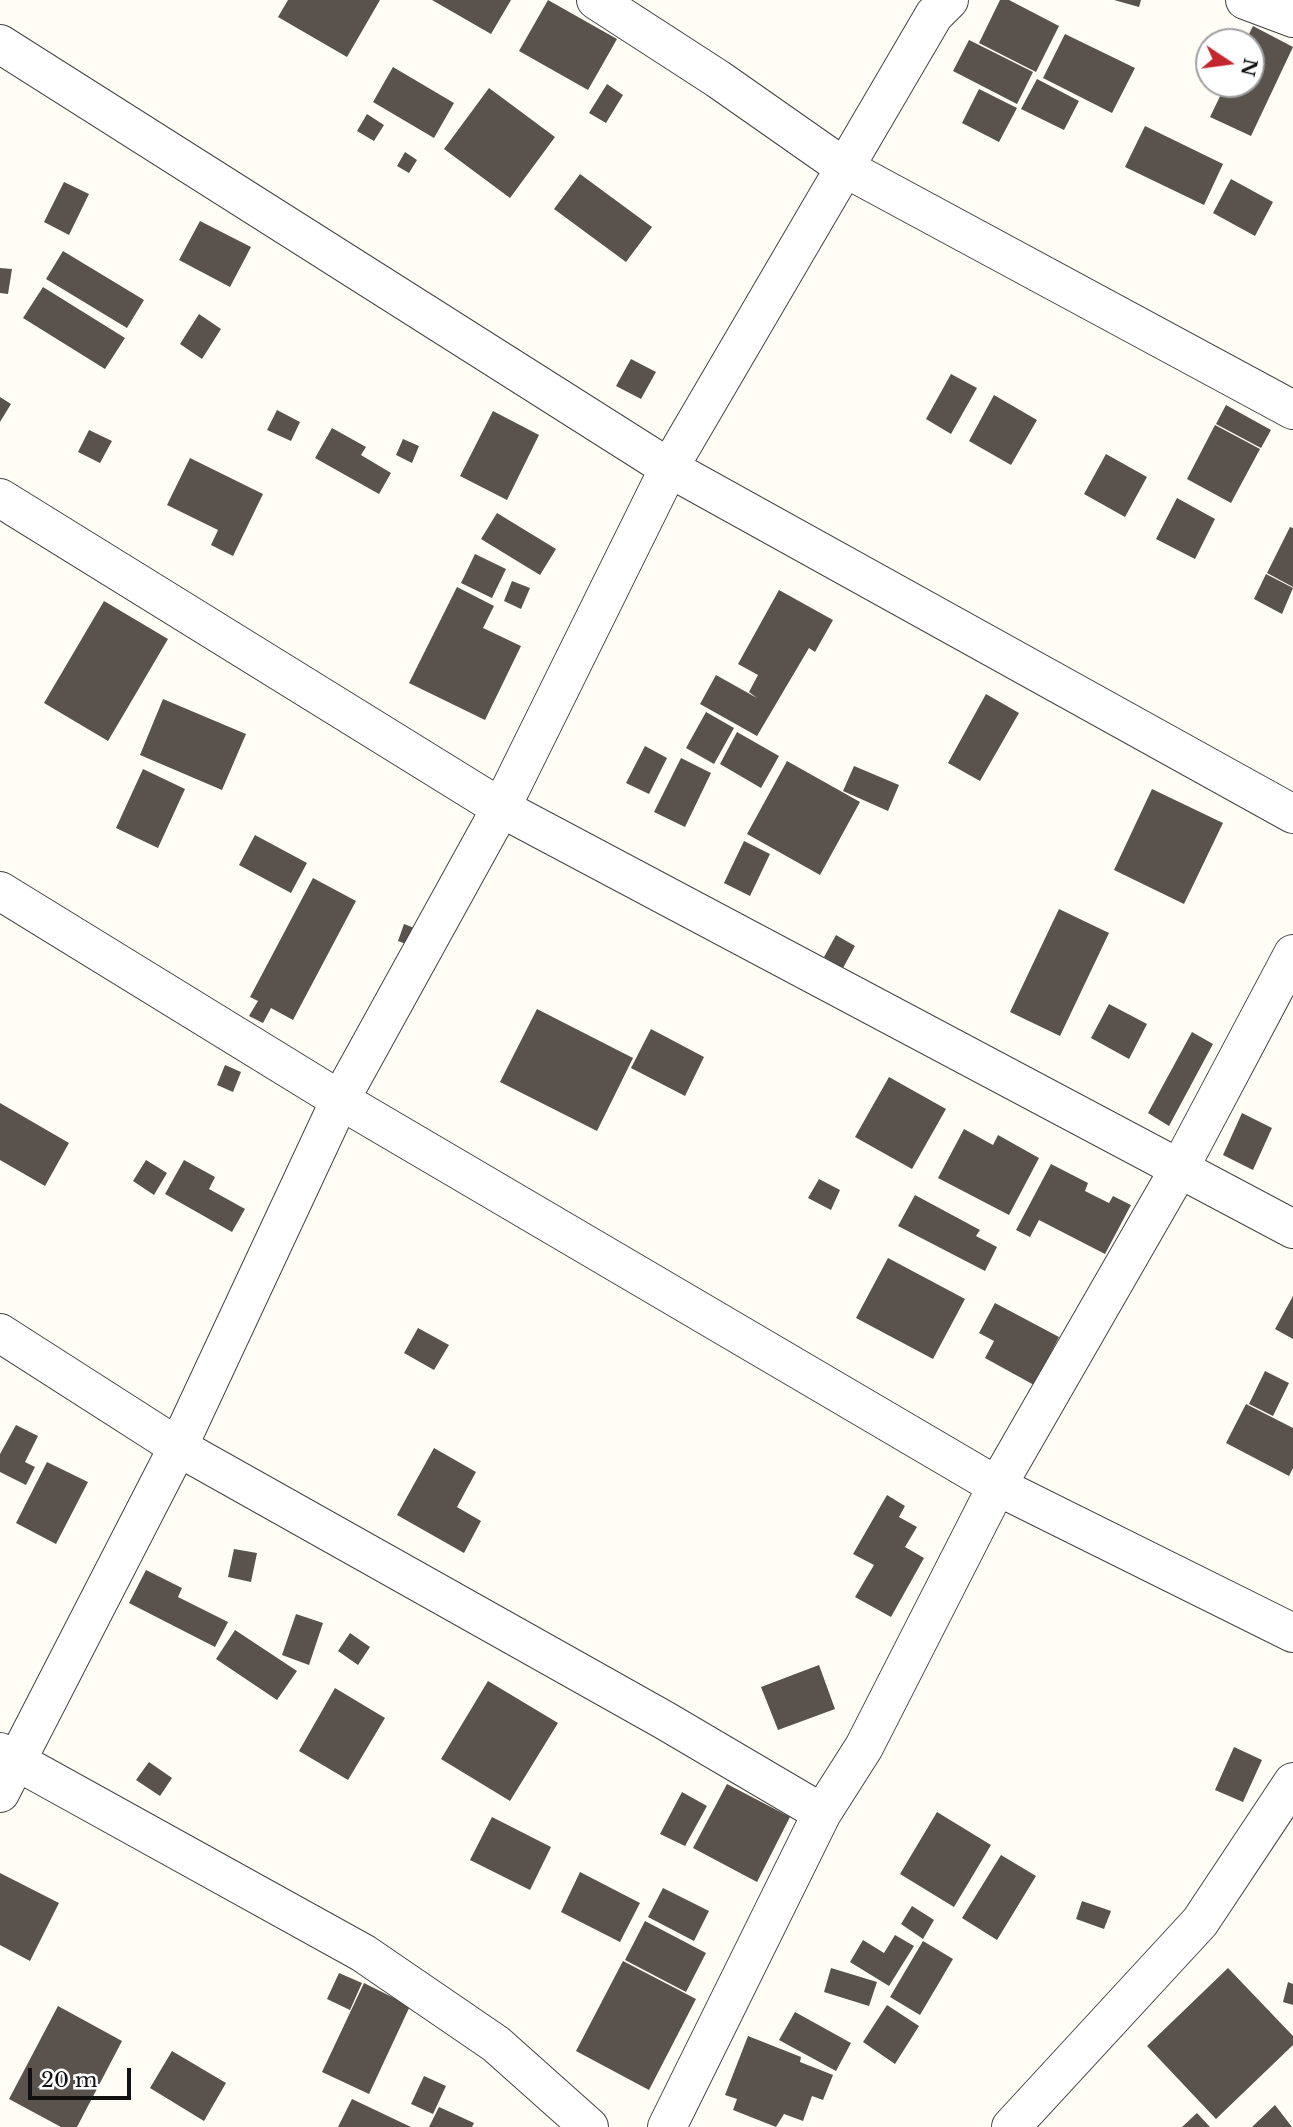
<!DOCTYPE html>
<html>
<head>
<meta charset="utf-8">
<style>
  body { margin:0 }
  #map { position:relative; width:1293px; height:2127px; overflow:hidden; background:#fffdf5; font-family:"Libre Baskerville",serif }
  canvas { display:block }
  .north { position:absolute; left:1195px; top:28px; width:70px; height:70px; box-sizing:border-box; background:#fff; border:2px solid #a0a0a0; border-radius:50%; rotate:103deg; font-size:19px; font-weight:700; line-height:28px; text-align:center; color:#111 }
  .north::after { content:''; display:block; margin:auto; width:24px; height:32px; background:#c4262e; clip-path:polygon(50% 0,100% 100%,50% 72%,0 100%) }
  .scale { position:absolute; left:28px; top:2068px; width:103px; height:32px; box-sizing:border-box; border:4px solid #111; border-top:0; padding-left:9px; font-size:21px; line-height:24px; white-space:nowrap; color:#111; -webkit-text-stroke:5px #fff; paint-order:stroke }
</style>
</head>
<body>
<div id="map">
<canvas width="1293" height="2127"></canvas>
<div class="north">N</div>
<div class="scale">20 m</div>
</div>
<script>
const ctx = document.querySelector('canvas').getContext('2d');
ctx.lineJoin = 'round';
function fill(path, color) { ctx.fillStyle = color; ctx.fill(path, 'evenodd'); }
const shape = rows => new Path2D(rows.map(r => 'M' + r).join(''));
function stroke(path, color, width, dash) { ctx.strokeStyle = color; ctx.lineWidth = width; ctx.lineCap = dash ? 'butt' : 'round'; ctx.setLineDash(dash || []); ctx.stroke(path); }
const building = shape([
  [288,0,380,0,347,57,278,17],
  [432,0,511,0,491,34],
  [548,0,617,39,588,90,519,51],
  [1000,0,1009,0,1059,26,1036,72,979,43],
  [1114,0,1141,0,1139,7],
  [1253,26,1293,47,1251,136,1210,117,1226,84,1251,84,1251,42,1245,42],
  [1065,34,1135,68,1112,113,1043,78],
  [969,40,1033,72,1017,104,953,71],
  [393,67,454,103,434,138,373,102],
  [1037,79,1079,101,1064,130,1021,109],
  [607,84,623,95,606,123,589,113],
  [489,88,555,137,510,198,444,149],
  [979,89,1017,108,999,142,962,123],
  [367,114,384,125,374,141,357,131],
  [1145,126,1223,164,1204,205,1125,167],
  [405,152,417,160,409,173,397,166],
  [580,174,652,227,626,262,554,209],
  [1231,179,1273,202,1255,236,1213,213],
  [64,182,89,194,69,235,44,222],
  [200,221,251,247,230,287,179,260],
  [63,251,144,300,127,328,46,279],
  [0,268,12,269,8,294,0,293],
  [43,287,125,338,105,369,23,318],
  [199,314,221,329,202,359,180,344],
  [631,359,656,372,641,399,616,386],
  [951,374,977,388,951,434,926,419],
  [994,395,1037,420,1011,465,969,441],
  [0,397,11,404,0,422],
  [1226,405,1271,430,1261,448,1216,424],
  [277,410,300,422,291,441,267,430],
  [493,411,539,435,507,500,460,476],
  [1215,425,1260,449,1231,503,1187,479],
  [332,428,366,447,361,455,391,473,379,494,315,458],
  [89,430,112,441,100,463,78,452],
  [403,439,419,446,412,463,396,455],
  [1106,454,1147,477,1125,517,1084,494],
  [190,458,263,494,233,556,211,545,218,530,167,505],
  [1177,498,1215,519,1195,559,1156,539],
  [497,513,556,549,540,575,481,539],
  [1290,527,1293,528,1293,587,1267,573],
  [475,554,506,569,492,598,461,583],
  [1266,574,1293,588,1282,614,1254,599],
  [512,581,530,588,521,609,504,601],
  [457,587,494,606,483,628,521,646,485,720,409,683],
  [779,590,833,620,815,652,809,648,757,736,700,704,716,675,757,698,749,692,758,675,738,664],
  [104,601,168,639,108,741,44,703],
  [986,694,1019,713,980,781,948,763],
  [163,699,246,734,222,790,140,755],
  [706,712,734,728,714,764,686,748],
  [737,732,779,756,761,788,720,764],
  [645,746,667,758,649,794,626,783],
  [681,758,711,773,685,827,654,812],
  [787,761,860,802,820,875,747,834],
  [854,766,899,785,888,811,843,791],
  [143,769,185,789,158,848,116,828],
  [1152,789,1223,823,1184,904,1114,870],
  [255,835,307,863,291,893,239,865],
  [744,841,770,854,750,896,724,883],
  [313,878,356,901,293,1020,271,1008,263,1023,249,1016,258,1001,250,997],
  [1059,909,1109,933,1060,1036,1010,1012],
  [404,924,417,929,411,946,398,941],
  [836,935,855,946,843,968,824,957],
  [1109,1004,1147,1024,1129,1059,1091,1038],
  [537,1009,633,1058,597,1131,500,1082],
  [651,1029,704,1057,685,1096,631,1068],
  [1192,1032,1213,1044,1169,1126,1148,1113],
  [225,1065,241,1072,233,1092,217,1085],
  [889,1077,946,1109,912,1169,855,1137],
  [0,1103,69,1143,45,1186,0,1160],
  [1242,1113,1272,1128,1253,1170,1223,1155],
  [964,1129,993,1145,998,1135,1039,1158,1009,1215,938,1178],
  [146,1160,167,1173,154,1195,133,1181],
  [184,1160,215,1177,209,1189,245,1209,232,1232,165,1194],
  [1051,1164,1088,1183,1085,1191,1109,1203,1113,1196,1131,1205,1105,1254,1039,1220,1030,1237,1016,1230],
  [819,1179,840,1190,831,1210,808,1198],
  [915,1195,980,1230,976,1236,997,1247,985,1271,898,1226],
  [888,1258,965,1299,933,1359,856,1318],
  [1293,1296,1293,1339,1275,1329],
  [995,1303,1059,1337,1034,1385,985,1358,994,1341,979,1333],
  [418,1328,449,1345,434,1370,404,1353],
  [1265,1371,1289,1383,1273,1416,1249,1404],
  [1246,1404,1293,1428,1293,1468,1289,1476,1226,1443],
  [16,1425,38,1436,25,1462,35,1467,26,1485,0,1472,0,1454],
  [434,1448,476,1472,457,1507,481,1521,464,1553,397,1515],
  [47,1462,88,1482,56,1544,16,1523],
  [887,1495,905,1506,899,1517,917,1527,905,1547,924,1558,891,1617,855,1597,874,1565,853,1554],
  [234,1549,257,1553,251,1582,228,1577],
  [146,1570,182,1588,178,1597,228,1622,215,1647,129,1603],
  [296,1614,323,1623,309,1665,282,1655],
  [235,1630,297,1671,277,1700,216,1659],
  [350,1633,370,1647,358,1665,338,1651],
  [819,1665,835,1709,778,1730,761,1687],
  [488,1681,558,1723,510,1801,441,1759],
  [335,1688,385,1718,348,1780,299,1751],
  [1234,1747,1262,1760,1243,1802,1215,1790],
  [149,1762,172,1778,160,1796,136,1780],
  [727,1784,790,1817,757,1882,693,1848],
  [682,1792,707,1806,685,1846,660,1834],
  [937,1812,991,1845,954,1907,900,1874],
  [492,1817,551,1847,530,1890,470,1860],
  [1001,1855,1036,1876,997,1940,962,1918],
  [580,1872,640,1903,620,1942,561,1912],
  [0,1873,59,1903,30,1961,0,1945],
  [663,1888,709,1911,694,1941,648,1917],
  [1082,1901,1111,1911,1104,1929,1076,1919],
  [912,1906,934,1920,923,1939,901,1924],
  [645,1921,706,1953,686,1992,625,1960],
  [895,1935,914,1946,889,1986,850,1962,863,1940,884,1953],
  [923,1941,953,1959,920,2015,890,1997],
  [623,1961,696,1999,649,2090,576,2051],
  [831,1968,877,1982,869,2006,824,1992],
  [1228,1968,1293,2036,1293,2045,1216,2119,1147,2046],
  [339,1973,362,1983,350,2010,327,1999],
  [1288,1982,1293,1984,1293,2005,1283,2002],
  [364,1983,410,2006,369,2094,322,2072],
  [887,2005,919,2026,895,2064,863,2042],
  [58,2006,122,2041,77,2127,61,2127,9,2099],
  [795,2012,851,2043,836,2071,779,2040],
  [748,2036,801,2057,800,2062,833,2075,823,2100,812,2096,803,2121,784,2114,776,2127,733,2110,737,2099,725,2095],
  [172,2051,226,2083,204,2121,150,2088],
  [424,2076,446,2086,433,2114,411,2104],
  [352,2099,411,2127,338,2127],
  [1275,2105,1292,2127,1252,2127],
  [439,2107,474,2123,472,2127,429,2127],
  [1197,2113,1210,2127,1182,2127]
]);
const minor = shape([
  [596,0,718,79,845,168,1293,410],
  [1245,0,1293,18],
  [0,44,669,468,1293,814],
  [0,498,501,808,1293,1229],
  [0,891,340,1100,997,1486,1293,1633],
  [0,1333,178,1447,664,1720,822,1813],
  [0,1752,363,1953,496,2044,589,2127],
  [0,1793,178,1447,340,1100,501,808,669,468,934,15,949,0],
  [667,2127,822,1813,864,1747,997,1486,1178,1171,1293,954],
  [1011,2127,1200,1922,1293,1782]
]);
fill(building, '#5a524d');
stroke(minor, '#444', 40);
stroke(minor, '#fff', 38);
</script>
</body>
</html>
